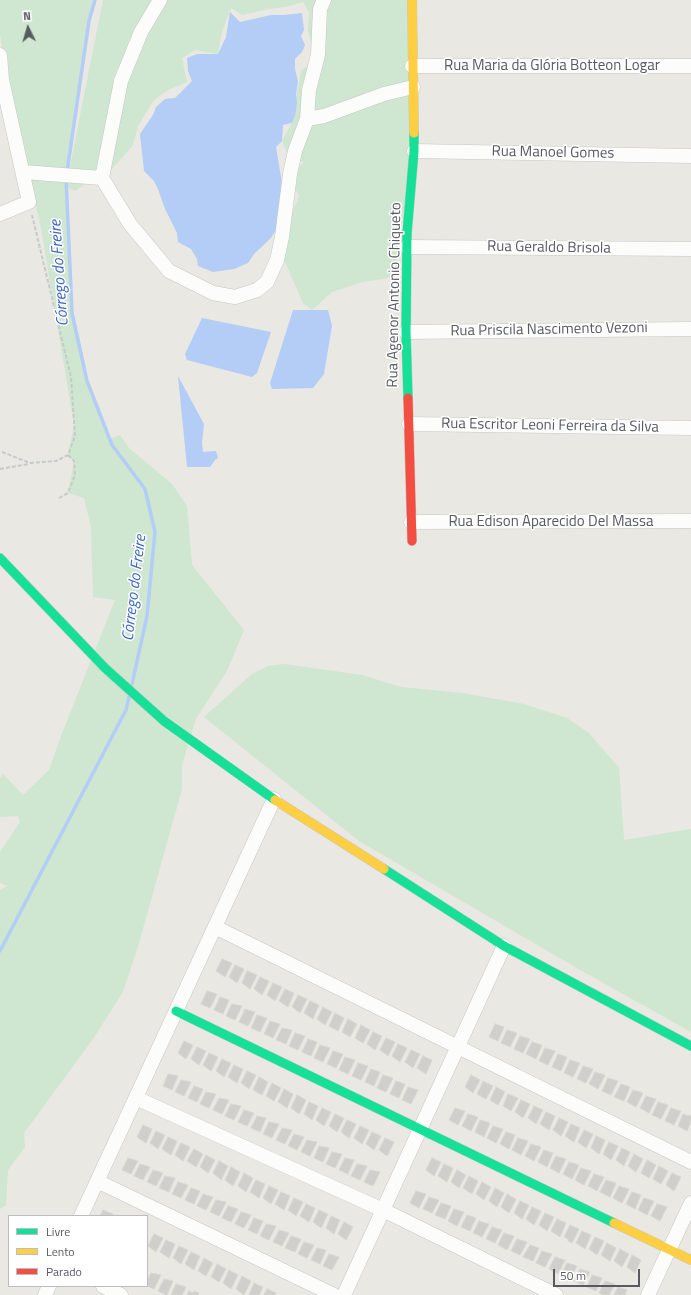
<!DOCTYPE html>
<html>
<head>
<meta charset="utf-8">
<style>
  body { margin:0 }
  #map { position:relative; width:691px; height:1295px; overflow:hidden; background:#e9e8e2; font-family:"Titillium Web",sans-serif }
  canvas { display:block }
  .legend { position:absolute; left:8px; top:1215px; width:140px; height:72px; box-sizing:border-box; background:#fff; border:1px solid #bcbdc0; margin:0; padding:5px 7px; list-style:none; font-size:12px; color:#585a61 }
  .legend li { display:flex; align-items:center; gap:8px; height:20px }
  .legend b { width:20px; border:1px solid #bcbdc0 }
  .north { position:absolute; left:8px; top:8px; width:40px; height:40px; -webkit-text-stroke:3px #fff; paint-order:stroke; rotate:355deg; font-size:11px; font-weight:700; line-height:16px; text-align:center; color:#585a61 }
  .north::after { content:''; display:block; margin:auto; width:14px; height:18px; background:#585a61; clip-path:polygon(50% 0,100% 100%,50% 72%,0 100%) }
  .scale { position:absolute; left:553px; top:1269px; width:87px; height:18px; box-sizing:border-box; border:2px solid #585a61; border-top:0; padding-left:5px; font-size:12px; line-height:14px; white-space:nowrap; color:#585a61; -webkit-text-stroke:3px #fff; paint-order:stroke }
</style>
</head>
<body>
<div id="map">
<canvas width="691" height="1295"></canvas>
<ul class="legend">
<li><b style="height:5px;background:#16e098"></b>Livre</li>
<li><b style="height:5px;background:#ffcf43"></b>Lento</li>
<li><b style="height:5px;background:#f24e42"></b>Parado</li>
</ul>
<div class="north">N</div>
<div class="scale">50 m</div>
</div>
<script>
const ctx = document.querySelector('canvas').getContext('2d');
ctx.lineJoin = 'round';
function fill(path, color) { ctx.fillStyle = color; ctx.fill(path, 'evenodd'); }
const shape = rows => new Path2D(rows.map(r => 'M' + r).join(''));
function stroke(path, color, width, dash) { ctx.strokeStyle = color; ctx.lineWidth = width; ctx.lineCap = dash ? 'butt' : 'round'; ctx.setLineDash(dash || []); ctx.stroke(path); }
function label(font, color, halo, rows, align = 'center') {
  ctx.font = font + ' "Titillium Web",sans-serif'; ctx.lineWidth = 3; ctx.setLineDash([]); ctx.textBaseline = 'middle'; ctx.strokeStyle = halo; ctx.fillStyle = color; for (const [text, x, y, turn = 0] of rows) {
    ctx.save(); ctx.translate(x, y); ctx.rotate((+turn || 0) * Math.PI / 180); ctx.textAlign = isNaN(turn) ? turn : align; if (halo) ctx.strokeText(text, 0, 0); ctx.fillText(text, 0, 0); ctx.restore();
  }
}
const green = shape([
  [0,0,95,0,89,21,68,176,103,0,409,0,412,152,395,275,382,279,362,282,332,292,312,310,303,303,276,241,297,202,299,195,292,185,295,171,304,162,289,157,282,141,292,123,301,70,308,66,312,60,312,46,308,31,309,12,303,2,285,7,268,9,242,15,231,8,222,32,218,54,195,50,182,58,187,82,168,90,154,100,138,126,133,145,112,169,97,175,75,191,66,187,72,313,87,381,110,439,120,435,129,448,172,484,187,506,192,565,244,630,228,669,196,719,182,765,182,789,139,943,123,992,93,1039,24,1133,25,1147,8,1170,6,1205,0,1209,0,890,7,886,0,883,0,852,20,822,18,816,0,817,0,779,3,774,23,795,49,770,61,736,115,600,93,597,91,527,84,498,68,493,74,461,68,455,74,425,41,228,7,81,0,34],
  [284,664,362,675,401,687,462,693,524,704,567,718,589,733,619,768,624,840,691,829,691,1032,575,967,359,841,204,717,252,674,268,666]
]);
const water = shape([
  [230,12,240,22,271,15,284,15,302,13,304,30,301,36,305,45,302,52,295,59,295,69,298,81,296,94,297,103,295,116,292,123,283,125,282,141,276,147,283,189,284,219,270,239,254,254,248,263,234,269,213,272,198,266,197,259,191,249,178,242,177,233,165,209,158,189,154,181,144,171,140,134,153,115,156,107,165,99,175,98,192,81,188,71,187,58,197,54,218,54,226,37],
  [293,310,328,310,332,326,324,374,313,388,272,389,270,383],
  [202,318,271,332,257,373,252,377,187,360,185,354],
  [178,376,204,424,202,443,203,452,216,451,218,458,215,460,210,467,187,467]
]);
const stream = shape([
  [67,172,89,21,95,0],
  [66,178,72,313,87,381,112,445,145,489,155,532,147,616,132,684],
  [0,951,126,710,129,697]
]);
const building = shape([
  [222,959,232,963,225,977,216,971,222,959],
  [235,965,244,969,237,983,229,977,235,965],
  [247,971,257,975,250,989,242,983,247,971],
  [260,977,269,981,262,995,254,989,260,977],
  [273,983,282,987,275,1001,267,995,273,983],
  [285,989,294,993,288,1007,279,1001,285,989],
  [207,991,217,994,210,1008,201,1004,207,991],
  [298,995,307,999,300,1013,292,1007,298,995],
  [220,997,229,1000,223,1014,214,1010,220,997],
  [310,1001,319,1005,313,1019,304,1013,310,1001],
  [232,1004,242,1006,235,1020,226,1016,232,1004],
  [323,1007,332,1012,325,1025,317,1019,323,1007],
  [245,1009,255,1012,248,1026,239,1022,245,1009],
  [335,1013,344,1018,338,1031,329,1026,335,1013],
  [257,1015,267,1018,260,1032,251,1028,257,1015],
  [348,1019,357,1024,350,1037,342,1032,348,1019],
  [270,1021,280,1024,273,1038,264,1034,270,1021],
  [495,1024,504,1027,498,1041,489,1037,495,1024],
  [361,1025,370,1030,363,1043,355,1038,361,1025],
  [282,1028,292,1030,286,1044,276,1040,282,1028],
  [507,1030,517,1033,510,1047,501,1043,507,1030],
  [373,1032,382,1036,375,1050,367,1044,373,1032],
  [295,1033,305,1036,298,1050,289,1046,295,1033],
  [520,1036,530,1039,523,1053,514,1049,520,1036],
  [386,1038,395,1042,388,1056,380,1050,386,1038],
  [308,1039,317,1042,311,1056,302,1052,308,1039],
  [184,1041,193,1045,186,1059,178,1053,184,1041],
  [532,1042,542,1045,536,1059,526,1054,532,1042],
  [398,1044,407,1048,400,1062,392,1056,398,1044],
  [320,1045,330,1048,323,1062,314,1058,320,1045],
  [197,1047,206,1051,199,1065,191,1059,197,1047],
  [545,1048,555,1051,548,1065,539,1061,545,1048],
  [411,1050,420,1054,413,1068,405,1062,411,1050],
  [333,1051,343,1054,336,1068,327,1064,333,1051],
  [209,1053,218,1057,211,1071,203,1065,209,1053],
  [558,1054,567,1057,561,1071,552,1067,558,1054],
  [423,1056,432,1060,426,1074,417,1068,423,1056],
  [345,1057,355,1060,348,1074,339,1070,345,1057],
  [222,1059,231,1063,224,1077,216,1071,222,1059],
  [570,1060,580,1063,573,1077,564,1073,570,1060],
  [358,1063,368,1066,361,1080,352,1076,358,1063],
  [234,1065,243,1069,237,1083,228,1077,234,1065],
  [583,1066,593,1069,586,1083,577,1079,583,1066],
  [371,1069,380,1072,374,1086,365,1082,371,1069],
  [247,1071,256,1075,249,1089,241,1083,247,1071],
  [595,1072,605,1075,598,1089,589,1084,595,1072],
  [168,1074,178,1076,172,1090,163,1086,168,1074],
  [383,1075,393,1078,386,1092,377,1088,383,1075],
  [471,1075,480,1080,473,1093,465,1087,471,1075],
  [259,1077,268,1082,262,1095,253,1090,259,1077],
  [608,1078,618,1081,611,1095,602,1091,608,1078],
  [181,1080,191,1082,184,1096,175,1092,181,1080],
  [396,1081,405,1084,399,1098,390,1094,396,1081],
  [483,1081,493,1086,486,1099,477,1094,483,1081],
  [272,1083,281,1088,274,1101,266,1096,272,1083],
  [621,1084,630,1087,624,1101,614,1097,621,1084],
  [194,1086,203,1089,197,1102,188,1098,194,1086],
  [408,1087,418,1090,411,1104,402,1100,408,1087],
  [496,1087,505,1092,498,1105,490,1100,496,1087],
  [284,1089,293,1094,287,1108,278,1102,284,1089],
  [633,1090,643,1093,636,1107,627,1102,633,1090],
  [206,1092,216,1094,209,1108,200,1104,206,1092],
  [508,1094,518,1098,511,1111,503,1106,508,1094],
  [297,1095,306,1100,299,1114,291,1108,297,1095],
  [646,1096,656,1099,649,1113,640,1108,646,1096],
  [219,1098,229,1100,222,1114,213,1110,219,1098],
  [521,1100,530,1104,523,1118,515,1112,521,1100],
  [309,1102,318,1106,312,1120,304,1114,309,1102],
  [658,1102,668,1105,661,1119,652,1115,658,1102],
  [231,1104,241,1106,234,1120,225,1116,231,1104],
  [534,1106,543,1110,536,1124,528,1118,534,1106],
  [322,1108,331,1112,324,1126,316,1120,322,1108],
  [455,1108,465,1111,458,1125,449,1120,455,1108],
  [671,1108,681,1111,674,1125,665,1121,671,1108],
  [244,1110,254,1113,247,1126,238,1122,244,1110],
  [546,1112,555,1116,549,1130,540,1124,546,1112],
  [335,1114,344,1118,337,1132,329,1126,335,1114],
  [468,1114,478,1117,471,1131,462,1126,468,1114],
  [683,1114,688,1116,689,1115,691,1116,691,1122,687,1131,678,1126,683,1114],
  [257,1116,266,1118,260,1132,251,1128,257,1116],
  [559,1118,568,1122,561,1136,553,1130,559,1118],
  [347,1120,356,1124,349,1138,341,1132,347,1120],
  [480,1120,490,1123,484,1137,475,1132,480,1120],
  [269,1122,279,1124,272,1138,263,1134,269,1122],
  [571,1124,580,1128,574,1142,565,1136,571,1124],
  [143,1125,152,1129,146,1143,137,1137,143,1125],
  [360,1126,369,1130,362,1144,354,1138,360,1126],
  [493,1126,503,1129,496,1143,487,1138,493,1126],
  [282,1128,292,1130,285,1144,276,1140,282,1128],
  [584,1130,593,1134,586,1148,578,1142,584,1130],
  [156,1131,165,1135,158,1149,150,1143,156,1131],
  [372,1132,381,1136,374,1150,366,1144,372,1132],
  [506,1132,515,1135,509,1149,500,1144,506,1132],
  [294,1134,304,1137,297,1150,288,1146,294,1134],
  [596,1136,605,1140,599,1154,591,1148,596,1136],
  [168,1137,177,1141,171,1155,162,1149,168,1137],
  [385,1138,394,1142,387,1156,379,1150,385,1138],
  [518,1138,528,1141,521,1155,512,1150,518,1138],
  [307,1140,317,1142,310,1156,301,1152,307,1140],
  [609,1142,618,1146,611,1160,603,1154,609,1142],
  [181,1143,190,1147,183,1161,175,1155,181,1143],
  [531,1144,541,1147,534,1161,525,1156,531,1144],
  [319,1146,329,1148,323,1162,314,1158,319,1146],
  [622,1148,630,1152,624,1166,616,1160,622,1148],
  [194,1149,203,1154,196,1167,187,1161,194,1149],
  [544,1150,553,1153,547,1167,538,1162,544,1150],
  [332,1152,342,1154,335,1168,326,1164,332,1152],
  [634,1154,643,1159,636,1172,628,1166,634,1154],
  [206,1155,215,1160,208,1173,200,1167,206,1155],
  [556,1156,566,1159,559,1173,550,1168,556,1156],
  [128,1158,138,1161,131,1174,122,1170,128,1158],
  [345,1158,354,1160,348,1174,339,1170,345,1158],
  [432,1158,441,1162,434,1176,426,1170,432,1158],
  [647,1160,656,1165,649,1178,641,1173,647,1160],
  [219,1161,228,1166,221,1180,213,1173,219,1161],
  [569,1162,579,1165,572,1179,563,1174,569,1162],
  [140,1164,150,1167,143,1180,134,1176,140,1164],
  [357,1164,367,1166,360,1180,351,1176,357,1164],
  [444,1164,453,1168,447,1182,438,1176,444,1164],
  [659,1166,668,1171,661,1184,653,1179,659,1166],
  [231,1167,240,1172,233,1186,225,1180,231,1167],
  [581,1168,591,1171,584,1185,575,1180,581,1168],
  [153,1170,163,1173,156,1186,147,1182,153,1170],
  [370,1170,380,1172,373,1186,364,1182,370,1170],
  [457,1170,466,1175,459,1188,451,1182,457,1170],
  [244,1173,253,1178,246,1192,238,1186,244,1173],
  [672,1173,681,1177,674,1191,666,1185,672,1173],
  [594,1174,604,1177,597,1191,588,1186,594,1174],
  [165,1176,175,1178,169,1192,159,1188,165,1176],
  [469,1176,478,1181,472,1194,463,1188,469,1176],
  [256,1180,265,1184,259,1198,250,1192,256,1180],
  [606,1180,616,1183,610,1197,600,1192,606,1180],
  [178,1182,188,1185,181,1198,172,1194,178,1182],
  [482,1182,491,1187,484,1200,476,1194,482,1182],
  [269,1186,278,1190,271,1204,263,1198,269,1186],
  [619,1186,629,1189,622,1203,613,1198,619,1186],
  [191,1188,200,1191,194,1204,185,1200,191,1188],
  [495,1188,504,1193,497,1207,489,1201,495,1188],
  [416,1191,426,1194,419,1208,410,1203,416,1191],
  [281,1192,290,1196,284,1210,275,1204,281,1192],
  [632,1192,641,1195,635,1209,626,1204,632,1192],
  [203,1194,213,1197,206,1210,197,1206,203,1194],
  [507,1194,516,1199,509,1213,501,1207,507,1194],
  [429,1197,439,1200,432,1213,423,1209,429,1197],
  [294,1198,303,1202,296,1216,288,1210,294,1198],
  [644,1198,654,1201,647,1215,638,1210,644,1198],
  [216,1200,226,1202,219,1216,210,1212,216,1200],
  [520,1201,529,1205,522,1219,514,1213,520,1201],
  [441,1203,451,1206,445,1219,435,1215,441,1203],
  [306,1204,315,1208,309,1222,300,1216,306,1204],
  [657,1204,667,1207,660,1221,651,1216,657,1204],
  [228,1206,238,1209,231,1222,222,1218,228,1206],
  [532,1207,541,1211,534,1225,526,1219,532,1207],
  [454,1209,464,1212,457,1226,448,1221,454,1209],
  [103,1210,113,1214,112,1216,100,1216,103,1210],
  [319,1210,328,1214,321,1228,313,1222,319,1210],
  [241,1212,251,1215,244,1228,235,1224,241,1212],
  [545,1213,554,1217,547,1231,539,1225,545,1213],
  [467,1215,476,1218,470,1231,461,1227,467,1215],
  [331,1216,340,1220,334,1234,326,1228,331,1216],
  [254,1218,263,1221,257,1234,248,1230,254,1218],
  [557,1219,566,1223,560,1237,551,1231,557,1219],
  [479,1221,489,1224,482,1237,473,1233,479,1221],
  [344,1222,353,1227,346,1240,338,1234,344,1222],
  [266,1224,276,1226,269,1240,260,1236,266,1224],
  [570,1225,579,1229,572,1243,568,1241,568,1239,564,1237,570,1225],
  [492,1227,502,1230,495,1243,486,1239,492,1227],
  [279,1230,289,1233,282,1246,273,1242,279,1230],
  [582,1231,591,1235,585,1249,576,1243,582,1231],
  [504,1233,514,1236,507,1250,498,1245,504,1233],
  [154,1234,163,1238,156,1252,148,1246,154,1234],
  [291,1236,301,1239,295,1252,285,1248,291,1236],
  [595,1237,604,1241,597,1255,589,1249,595,1237],
  [517,1239,527,1242,520,1255,511,1251,517,1239],
  [166,1240,175,1244,169,1258,160,1252,166,1240],
  [304,1242,314,1245,307,1258,298,1254,304,1242],
  [607,1243,616,1248,610,1261,601,1255,607,1243],
  [530,1245,539,1248,533,1261,523,1257,530,1245],
  [179,1246,188,1250,181,1264,173,1258,179,1246],
  [317,1248,326,1250,320,1264,311,1260,317,1248],
  [620,1249,629,1254,622,1267,614,1261,620,1249],
  [542,1251,552,1254,545,1267,536,1263,542,1251],
  [191,1252,200,1256,194,1270,185,1264,191,1252],
  [329,1254,339,1257,332,1270,323,1266,329,1254],
  [632,1255,641,1260,635,1273,627,1267,632,1255],
  [555,1257,565,1260,558,1274,549,1269,555,1257],
  [204,1258,213,1263,206,1276,198,1271,204,1258],
  [567,1263,577,1266,570,1279,561,1275,567,1263],
  [217,1264,226,1269,219,1282,211,1277,217,1264],
  [580,1269,590,1272,583,1285,574,1281,580,1269],
  [229,1270,238,1275,231,1289,223,1283,229,1270],
  [151,1273,161,1275,154,1289,147,1286,147,1281,151,1273],
  [592,1275,602,1278,596,1291,587,1287,592,1275],
  [242,1276,251,1281,244,1295,236,1289,242,1276],
  [164,1279,173,1281,167,1295,158,1291,164,1279],
  [605,1281,615,1284,609,1295,603,1295,599,1293,605,1281],
  [254,1283,263,1287,259,1295,249,1295,254,1283],
  [176,1284,186,1287,182,1295,171,1295,176,1284],
  [618,1287,627,1290,625,1295,614,1295,618,1287],
  [267,1289,276,1293,275,1295,264,1295,267,1289],
  [189,1291,193,1293,194,1291,199,1293,198,1295,187,1295,189,1291]
]);
const path = shape([
  [2,452,30,463,56,461,68,455,75,436,71,377,32,215],
  [0,469,29,464],
  [59,498,68,493,75,475,74,461,68,455]
]);
const street = shape([
  [0,55,2,80,29,202,0,214],
  [412,66,691,66],
  [307,119,309,90,318,55,320,9,324,0],
  [414,151,691,156],
  [23,172,102,178,121,81,141,32,160,0],
  [102,178,130,224,169,271,213,293,235,297,257,290,267,282,277,260,282,237,290,174,295,151,307,119,324,116,384,94,413,87],
  [407,247,691,249],
  [406,332,691,329],
  [409,424,691,428],
  [411,522,691,521],
  [215,927,691,1162],
  [136,1098,383,1210,556,1295],
  [97,1181,334,1295],
  [81,1216,274,799],
  [103,1286,121,1295],
  [45,1295,49,1286],
  [344,1295,504,946],
  [648,1295,691,1203]
]);
const fast = shape([
  [408,398,406,332,407,233,414,151,414,133],
  [0,558,105,668,164,721,275,800],
  [384,869,504,946,691,1046],
  [176,1011,614,1223]
]);
const slow = shape([
  [412,0,414,133],
  [275,800,384,869],
  [614,1223,691,1260]
]);
const jam = shape([
  [408,398,412,541]
]);
const streetNames = [
  ["Rua Maria da Glória Botteon Logar",552,66],
  ["Rua Manoel Gomes",553,153,1],
  ["Rua Geraldo Brisola",549,248,1],
  ["Rua Agenor Antonio Chiqueto",395,295,-89],
  ["Rua Priscila Nascimento Vezoni",549,330,-1],
  ["Rua Escritor Leoni Ferreira da Silva",550,426,1],
  ["Rua Edison Aparecido Del Massa",551,522]
];
const waterNames = [
  ["Córrego do Freire",60,273,-94],
  ["Córrego do Freire",135,588,-83]
];
fill(green, '#cfe6d0');
fill(water, '#b3cdf6');
stroke(stream, '#b3cdf6', 3.5);
fill(building, '#d0cfcc');
stroke(building, '#d8d7d1', 1);
stroke(street, '#c6c7c6', 15);
stroke(fast, '#c7c7c7', 10);
stroke(slow, '#c7c7c7', 10);
stroke(jam, '#c7c7c7', 10);
stroke(path, '#c6cbc9', 2, [4, 2]);
stroke(street, '#fcfcfb', 14);
stroke(fast, '#16e098', 9);
stroke(slow, '#ffcf43', 9);
stroke(jam, '#f24e42', 9);
label('15px', '#585a61', '#fff', streetNames);
label('italic 16px', '#3d65c3', '#fff', waterNames);
</script>
</body>
</html>
